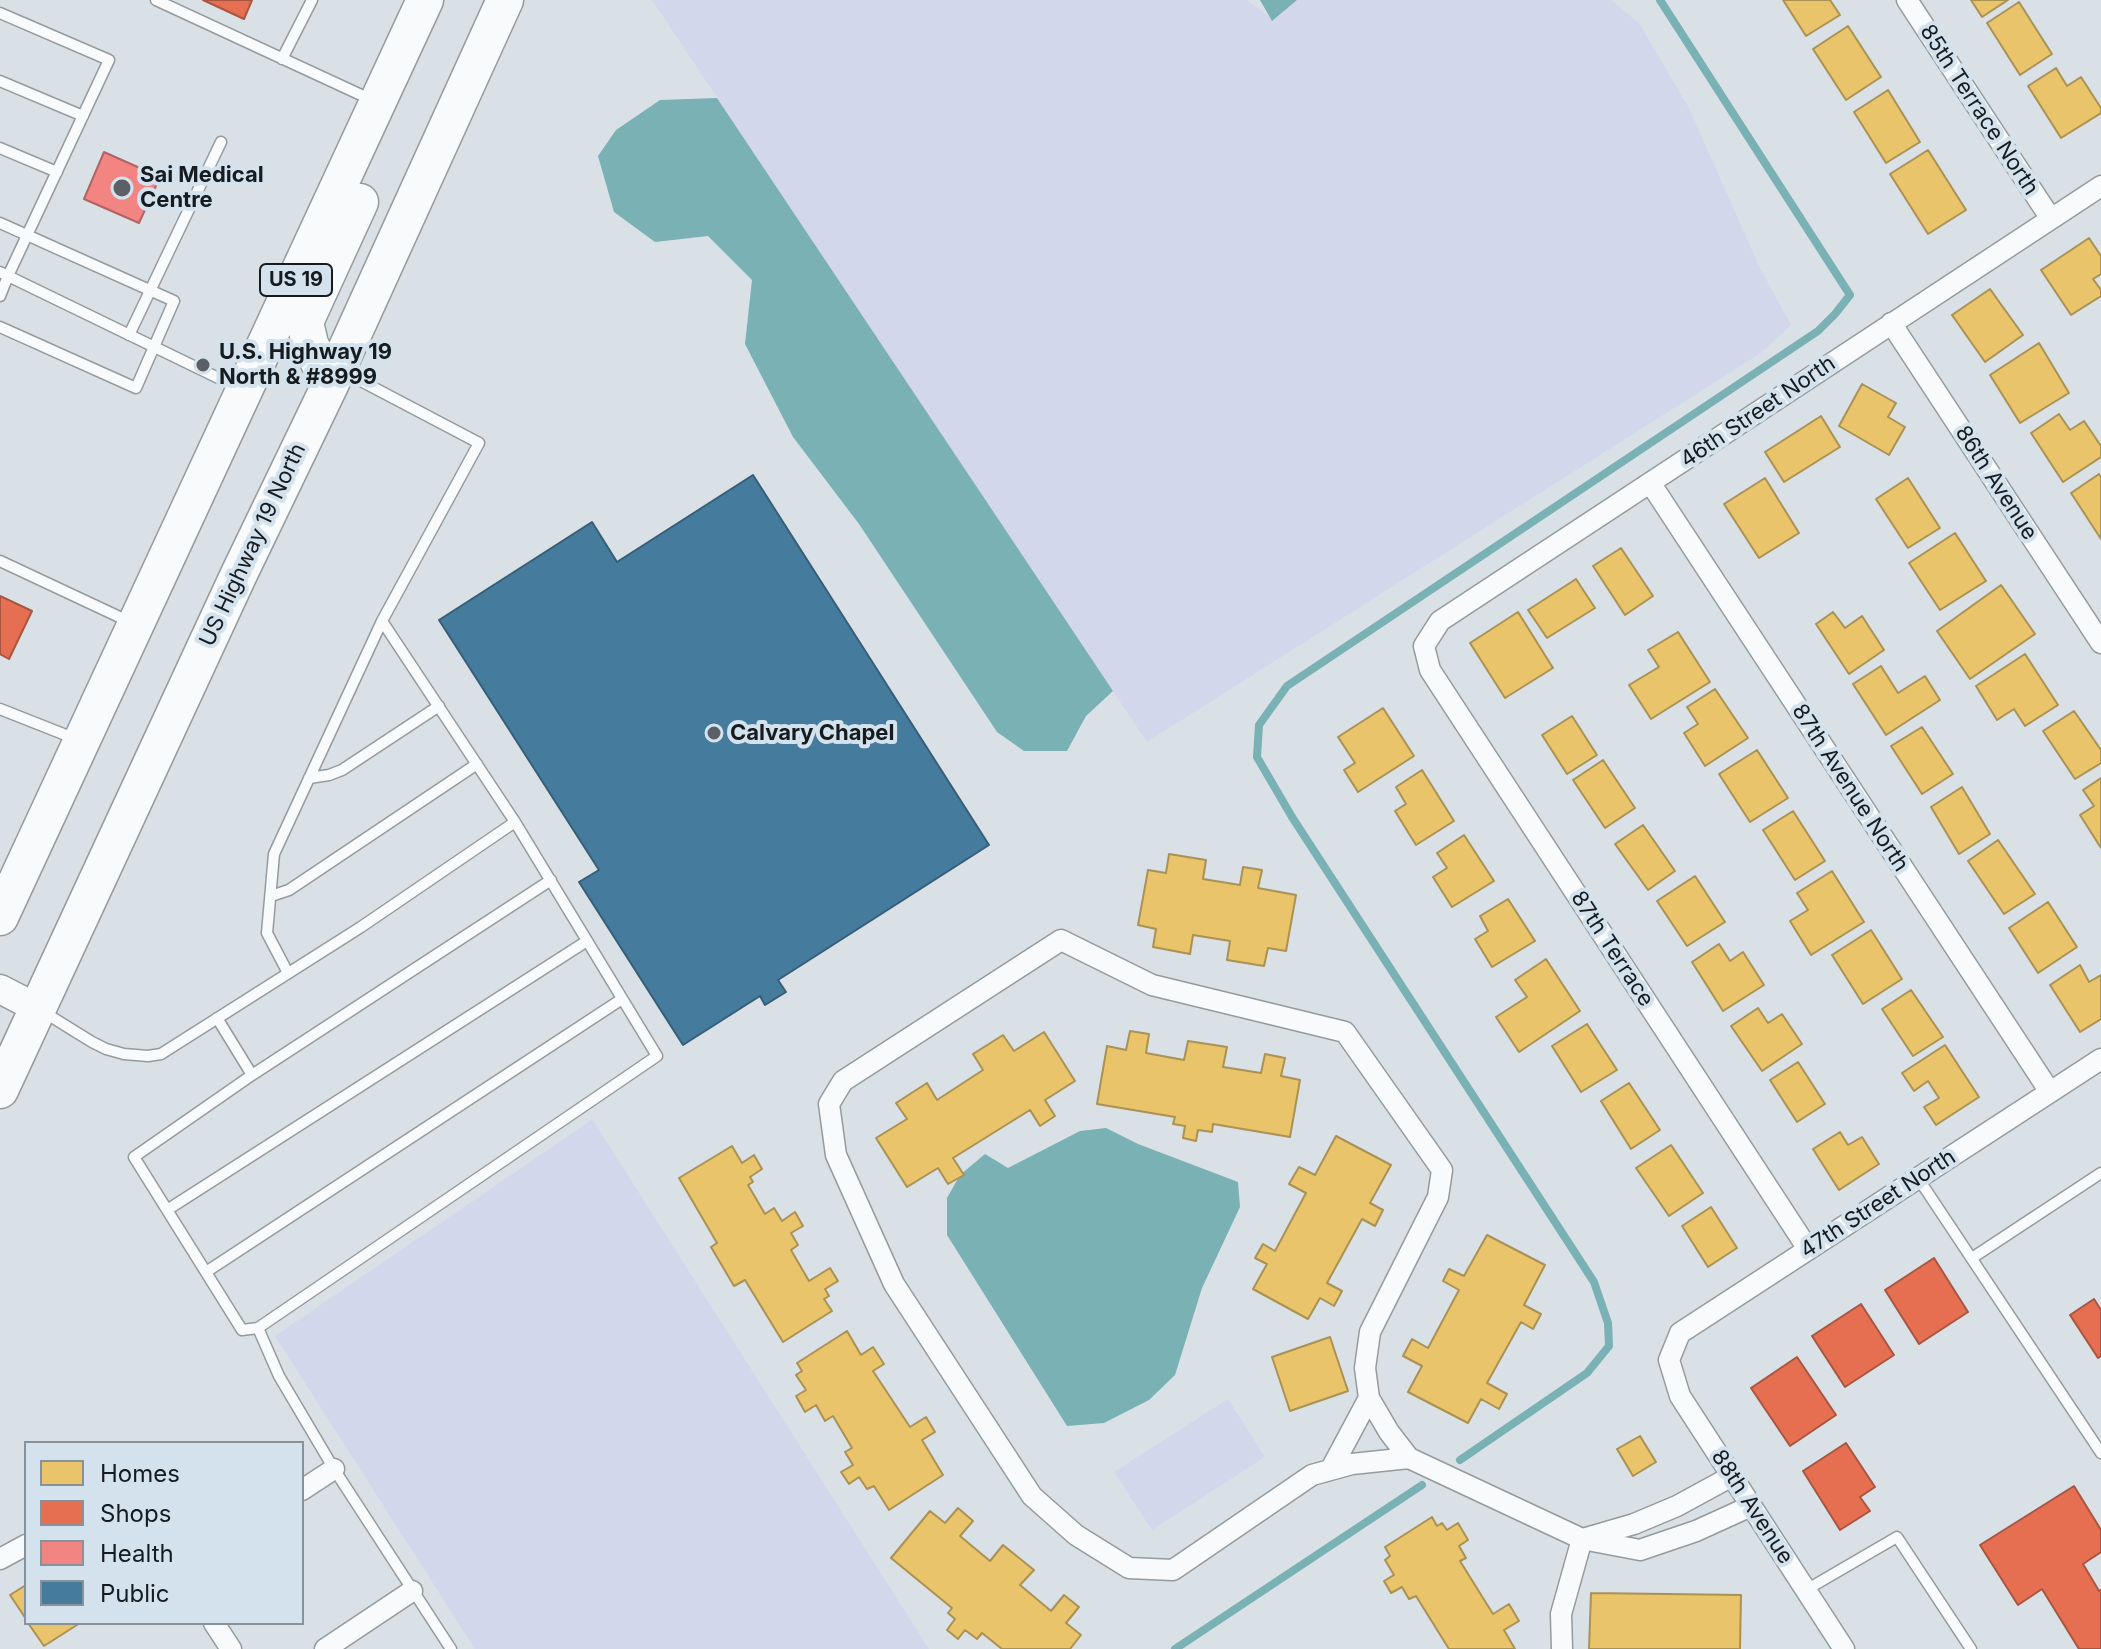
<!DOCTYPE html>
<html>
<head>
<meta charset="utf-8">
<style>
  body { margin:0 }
  #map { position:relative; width:2101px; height:1649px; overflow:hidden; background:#d9e1e6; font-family:Inter,sans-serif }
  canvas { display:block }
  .legend { position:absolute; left:24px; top:1441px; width:280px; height:184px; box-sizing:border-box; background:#d3e2ec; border:2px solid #87929a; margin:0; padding:10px 14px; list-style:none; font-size:24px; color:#161b1f }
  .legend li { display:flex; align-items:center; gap:16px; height:40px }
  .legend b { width:40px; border:2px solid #87929a }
</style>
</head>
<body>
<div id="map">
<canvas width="2101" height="1649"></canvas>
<ul class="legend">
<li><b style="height:22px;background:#e9c46a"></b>Homes</li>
<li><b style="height:22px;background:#e76f51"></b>Shops</li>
<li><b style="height:22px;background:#f28482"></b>Health</li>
<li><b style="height:22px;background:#457b9d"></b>Public</li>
</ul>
</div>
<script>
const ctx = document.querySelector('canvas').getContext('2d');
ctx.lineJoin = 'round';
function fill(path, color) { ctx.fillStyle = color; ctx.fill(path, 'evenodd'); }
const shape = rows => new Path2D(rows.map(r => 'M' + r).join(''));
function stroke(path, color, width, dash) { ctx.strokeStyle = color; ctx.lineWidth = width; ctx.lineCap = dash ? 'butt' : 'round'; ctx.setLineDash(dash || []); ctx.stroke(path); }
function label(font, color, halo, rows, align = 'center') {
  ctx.font = font + ' Inter,sans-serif'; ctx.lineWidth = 8; ctx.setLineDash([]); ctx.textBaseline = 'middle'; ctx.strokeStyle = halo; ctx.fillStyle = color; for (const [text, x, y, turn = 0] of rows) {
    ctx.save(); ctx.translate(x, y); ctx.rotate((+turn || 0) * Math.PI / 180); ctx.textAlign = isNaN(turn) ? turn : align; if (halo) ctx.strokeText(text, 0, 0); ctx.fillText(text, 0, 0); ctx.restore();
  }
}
const green = shape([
  [652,0,1247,0,1269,16,1272,20,1297,0,1611,0,1639,23,1689,108,1759,266,1791,325,1761,353,1147,742],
  [593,1119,594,1122,929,1649,475,1649,275,1336],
  [1228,1399,1265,1457,1152,1530,1114,1472]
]);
const water = shape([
  [1260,0,1297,0,1272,21],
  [717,98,1113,691,1086,716,1067,751,1024,751,997,732,859,524,793,437,745,344,752,280,708,236,655,242,614,212,598,156,616,130,660,100],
  [1106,1128,1138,1144,1238,1182,1240,1207,1202,1288,1175,1375,1149,1400,1104,1423,1067,1426,947,1235,947,1198,960,1175,985,1154,1008,1168,1080,1131]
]);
const homes = shape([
  [1783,0,1830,0,1840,15,1806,36,1783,0],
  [1971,0,2008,0,1982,17,1971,0],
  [2019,2,2052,54,2020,75,1987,23,2019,2],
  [1848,26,1881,77,1846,100,1813,49,1848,26],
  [2056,68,2067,86,2081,77,2101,108,2101,113,2061,138,2028,86,2056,68],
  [1888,90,1920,142,1886,163,1854,112,1888,90],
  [1928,150,1966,210,1928,234,1890,174,1928,150],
  [2089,238,2101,256,2101,274,2093,279,2101,290,2101,296,2071,315,2041,270,2089,238],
  [1990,289,2023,335,1985,362,1952,315,1990,289],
  [2039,343,2069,393,2020,423,1990,375,2039,343],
  [1862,384,1896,403,1888,417,1905,427,1889,455,1839,426,1862,384],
  [2059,414,2070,430,2084,421,2101,446,2101,457,2063,482,2031,433,2059,414],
  [1821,416,1840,447,1784,482,1765,452,1821,416],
  [2099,474,2101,477,2101,539,2071,493,2099,474],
  [1765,478,1799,533,1759,558,1724,504,1765,478],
  [1908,478,1940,528,1908,548,1876,499,1908,478],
  [1955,533,1986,581,1940,610,1909,563,1955,533],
  [1621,548,1653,596,1625,615,1593,566,1621,548],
  [1576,579,1595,608,1547,638,1528,610,1576,579],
  [2001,585,2035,634,1970,679,1937,631,2001,585],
  [1518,612,1553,668,1505,698,1470,643,1518,612],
  [1833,612,1845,628,1862,616,1884,650,1849,674,1816,624,1833,612],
  [1678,632,1710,682,1651,719,1629,685,1659,667,1648,650,1678,632],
  [2025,654,2058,705,2025,726,2014,709,1997,720,1976,686,2025,654],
  [1881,666,1898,693,1925,676,1940,700,1886,735,1853,684,1881,666],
  [1715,689,1748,738,1705,766,1684,733,1698,724,1687,707,1715,689],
  [1383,708,1414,756,1358,792,1344,770,1355,763,1338,737,1383,708],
  [2074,711,2101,750,2101,763,2075,779,2043,731,2074,711],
  [1572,716,1597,755,1567,774,1542,735,1572,716],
  [1922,727,1953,774,1922,794,1891,746,1922,727],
  [1757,750,1788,798,1750,822,1719,774,1757,750],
  [1603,760,1635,808,1605,828,1573,780,1603,760],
  [1422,770,1454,821,1416,845,1395,811,1406,804,1396,787,1422,770],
  [2101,778,2101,848,2080,815,2094,806,2083,790,2101,778],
  [1962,787,1990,834,1959,854,1931,807,1962,787],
  [1793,811,1825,861,1795,880,1763,830,1793,811],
  [1643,825,1675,871,1648,890,1615,844,1643,825],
  [1464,835,1494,881,1452,907,1433,877,1447,868,1437,853,1464,835],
  [1998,840,2035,894,2004,914,1968,861,1998,840],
  [1169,854,1206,860,1203,879,1240,885,1243,867,1262,870,1258,888,1296,895,1286,951,1268,948,1264,966,1227,960,1230,941,1193,935,1190,954,1153,947,1156,929,1138,925,1148,870,1166,873,1169,854],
  [1832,871,1864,922,1811,955,1790,921,1808,910,1797,893,1832,871],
  [1695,876,1725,922,1687,946,1657,901,1695,876],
  [1508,899,1535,941,1492,967,1475,939,1488,931,1480,916,1508,899],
  [2048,902,2077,947,2038,973,2009,928,2048,902],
  [1871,930,1902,979,1863,1004,1832,955,1871,930],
  [1719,944,1730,961,1743,952,1764,985,1723,1011,1692,962,1719,944],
  [1546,959,1580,1011,1519,1052,1496,1017,1527,997,1515,980,1546,959],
  [2080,965,2089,982,2101,975,2101,1019,2080,1032,2050,985,2080,965],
  [1911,990,1943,1037,1913,1056,1882,1009,1911,990],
  [1758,1008,1768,1023,1782,1014,1802,1044,1762,1071,1731,1026,1758,1008],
  [1587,1024,1617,1070,1581,1092,1552,1046,1587,1024],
  [1130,1031,1149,1034,1146,1053,1184,1060,1188,1041,1227,1047,1223,1067,1261,1073,1265,1054,1285,1058,1281,1076,1300,1080,1290,1137,1213,1124,1212,1132,1198,1130,1196,1141,1183,1138,1185,1126,1173,1124,1175,1117,1097,1104,1107,1046,1126,1050,1130,1031],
  [1044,1032,1075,1081,1045,1100,1055,1116,1040,1126,1030,1110,953,1158,964,1175,948,1184,938,1168,907,1187,876,1138,907,1119,896,1103,927,1083,937,1100,983,1070,973,1054,1003,1035,1014,1051,1044,1032],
  [1945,1045,1979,1097,1936,1125,1924,1107,1939,1098,1928,1081,1914,1091,1902,1073,1945,1045],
  [1798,1062,1825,1104,1797,1122,1770,1080,1798,1062],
  [1629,1083,1660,1130,1631,1149,1601,1101,1629,1083],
  [1840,1132,1848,1145,1862,1137,1879,1164,1839,1190,1813,1149,1840,1132],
  [1336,1136,1391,1165,1370,1203,1383,1210,1375,1226,1362,1219,1327,1283,1342,1291,1334,1306,1320,1298,1308,1319,1253,1289,1267,1264,1255,1258,1263,1244,1275,1251,1306,1193,1289,1184,1299,1167,1315,1175,1336,1136],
  [1671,1145,1703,1193,1669,1216,1636,1168,1671,1145],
  [732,1146,742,1163,754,1155,762,1169,750,1177,753,1182,748,1185,765,1214,774,1208,782,1221,795,1212,803,1226,791,1233,798,1245,791,1250,809,1281,830,1268,838,1281,825,1289,829,1296,824,1299,832,1311,783,1342,745,1280,734,1286,711,1247,717,1243,679,1178,732,1146],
  [1711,1207,1737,1248,1708,1267,1682,1226,1711,1207],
  [1487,1235,1545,1265,1524,1305,1541,1314,1533,1329,1521,1322,1487,1383,1507,1394,1499,1409,1481,1399,1468,1423,1408,1392,1422,1366,1403,1356,1412,1339,1428,1348,1459,1290,1443,1281,1449,1269,1464,1276,1487,1235],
  [847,1331,861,1355,873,1347,884,1364,873,1371,910,1427,926,1417,935,1432,922,1440,943,1475,889,1510,874,1486,867,1489,859,1477,849,1484,841,1472,853,1465,845,1452,852,1448,833,1416,825,1421,816,1405,805,1412,796,1396,806,1390,796,1375,802,1371,797,1363,847,1331],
  [1330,1337,1348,1391,1290,1411,1272,1357,1330,1337],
  [1640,1436,1656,1462,1633,1476,1617,1449,1640,1436],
  [958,1508,973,1521,960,1536,990,1561,1003,1545,1034,1570,1020,1585,1051,1611,1064,1595,1079,1607,1066,1623,1081,1635,1070,1649,1002,1649,982,1633,977,1639,965,1630,958,1639,947,1630,955,1619,948,1613,952,1608,891,1558,930,1511,945,1523,958,1508],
  [1432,1517,1437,1526,1442,1523,1447,1530,1458,1523,1468,1540,1459,1546,1466,1558,1460,1561,1493,1614,1509,1604,1519,1621,1504,1630,1515,1649,1449,1649,1416,1596,1409,1599,1402,1587,1391,1593,1384,1581,1394,1575,1385,1560,1390,1556,1385,1547,1432,1517],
  [26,1585,26,1619,10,1595,26,1585],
  [1591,1593,1741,1595,1740,1649,1589,1649,1591,1593],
  [28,1623,80,1623,44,1646,28,1623]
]);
const shops = shape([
  [203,0,252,0,244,19,203,0],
  [0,596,32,611,9,659,0,654,0,596],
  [1934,1258,1968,1312,1919,1344,1885,1290,1934,1258],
  [2094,1299,2101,1310,2101,1356,2098,1358,2070,1315,2094,1299],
  [1861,1304,1894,1355,1845,1387,1812,1336,1861,1304],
  [1797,1357,1836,1415,1790,1446,1751,1388,1797,1357],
  [1846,1443,1875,1487,1860,1497,1870,1511,1840,1530,1803,1471,1846,1443],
  [2074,1486,2101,1530,2101,1552,2083,1564,2099,1591,2101,1590,2101,1649,2079,1649,2042,1589,2018,1605,1980,1545,2074,1486]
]);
const health = shape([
  [104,152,160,177,139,223,84,199,104,152]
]);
const public = shape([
  [753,475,989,845,778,980,786,992,765,1005,760,996,683,1045,579,882,599,870,439,620,592,522,617,562,753,475]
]);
const stream = shape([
  [1460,1460,1587,1373,1609,1346,1608,1323,1594,1282,1292,817,1257,757,1259,725,1287,686,1818,331,1835,314,1850,295,1660,0],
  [1175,1649,1422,1485]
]);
const lane = shape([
  [156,0,372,100],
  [0,13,109,60,8,276,0,272],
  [282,59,312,0],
  [0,81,83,116],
  [0,148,57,172],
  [0,223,174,301,136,388,0,327],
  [0,296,8,276,239,388],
  [129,335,221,142],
  [342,371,479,443,382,621,515,822,657,1056,258,1328,279,1376,334,1469,451,1649],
  [0,561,128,621],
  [0,709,76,739],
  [309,778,329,775,342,770,439,706],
  [271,896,289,890,477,764],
  [288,973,267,933,274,854,382,621],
  [42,1011,92,1042,106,1049,124,1054,148,1056,161,1054,361,927,515,822],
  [217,1018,252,1075,134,1157,242,1330,258,1328],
  [252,1075,551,880],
  [1918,1178,2101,1453],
  [167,1210,587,941],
  [1972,1258,2101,1173],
  [206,1272,622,999],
  [1806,1590,1897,1537,1971,1649]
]);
const street = shape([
  [1907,0,2051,219],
  [1891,323,2101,643],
  [1651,484,2050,1092],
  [1808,1249,1430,670,1424,646,1440,621,2101,186],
  [1409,1458,1389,1432,1369,1398,1365,1368,1370,1332,1438,1197,1442,1170,1345,1032,1152,985,1061,940,843,1081,829,1104,836,1155,894,1284,1032,1496,1076,1535,1129,1568,1173,1570,1312,1475,1352,1464,1409,1458,1582,1539,1640,1550,1696,1531,1751,1506],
  [1331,1469,1369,1398],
  [302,1490,334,1469],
  [1586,1538,1634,1524,1677,1506,1732,1476],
  [0,1559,26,1545],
  [214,1623,231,1649],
  [325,1649,412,1591],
  [1562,1649,1561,1614,1582,1539],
  [1844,1649,1680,1396,1669,1360,1680,1333,2101,1059]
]);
const secondary = shape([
  [0,989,37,1008]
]);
const highway = shape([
  [330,385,310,344,305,322,360,202],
  [0,917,425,0],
  [0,1090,239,574,330,385,505,0]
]);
const markers = [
  [122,188,10,"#5a6065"],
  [203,365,8,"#5a6065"],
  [714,733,8,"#5a6065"]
];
const shields = [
  [296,280,72]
];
const shieldNames = [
  ["US 19",296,280]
];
const streetNames = [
  ["85th Terrace North",1979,110,57],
  ["46th Street North",1758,412,-34],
  ["86th Avenue",1996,483,57],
  ["US Highway 19 North",253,545,-65],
  ["87th Avenue North",1850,788,57],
  ["87th Terrace",1612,949,57],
  ["47th Street North",1878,1204,-33],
  ["88th Avenue",1752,1507,57]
];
const poiNames = [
  ["Sai Medical",140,175],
  ["Centre",140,200],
  ["U.S. Highway 19",219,352],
  ["North & #8999",219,377],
  ["Calvary Chapel",730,733]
];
fill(green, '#d2d7ec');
fill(water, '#79b1b4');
fill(homes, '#e9c46a');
stroke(homes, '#aa9154', 2);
fill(shops, '#e76f51');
stroke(shops, '#a85642', 2);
fill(health, '#f28482');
stroke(health, '#b06464', 2);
fill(public, '#457b9d');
stroke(public, '#375e77', 2);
stroke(stream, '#79b1b4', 8);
stroke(lane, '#949b9e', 13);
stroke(street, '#949b9e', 23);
stroke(secondary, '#949b9e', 31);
stroke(highway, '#949b9e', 39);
stroke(lane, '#f9fafb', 10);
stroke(street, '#f9fafb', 20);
stroke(secondary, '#f9fafb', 28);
stroke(highway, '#f9fafb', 36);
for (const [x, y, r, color] of markers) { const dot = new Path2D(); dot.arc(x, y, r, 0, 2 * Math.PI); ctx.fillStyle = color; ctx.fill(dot); stroke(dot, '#d3e2ec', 3); }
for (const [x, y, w] of shields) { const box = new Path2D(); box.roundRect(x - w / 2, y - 16, w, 32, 6); ctx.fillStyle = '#d3e2ec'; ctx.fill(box); stroke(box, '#161b1f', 2); }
label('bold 20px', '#161b1f', null, shieldNames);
label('22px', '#161b1f', '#d3e2ec', streetNames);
label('bold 22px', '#161b1f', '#d3e2ec', poiNames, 'left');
</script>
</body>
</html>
